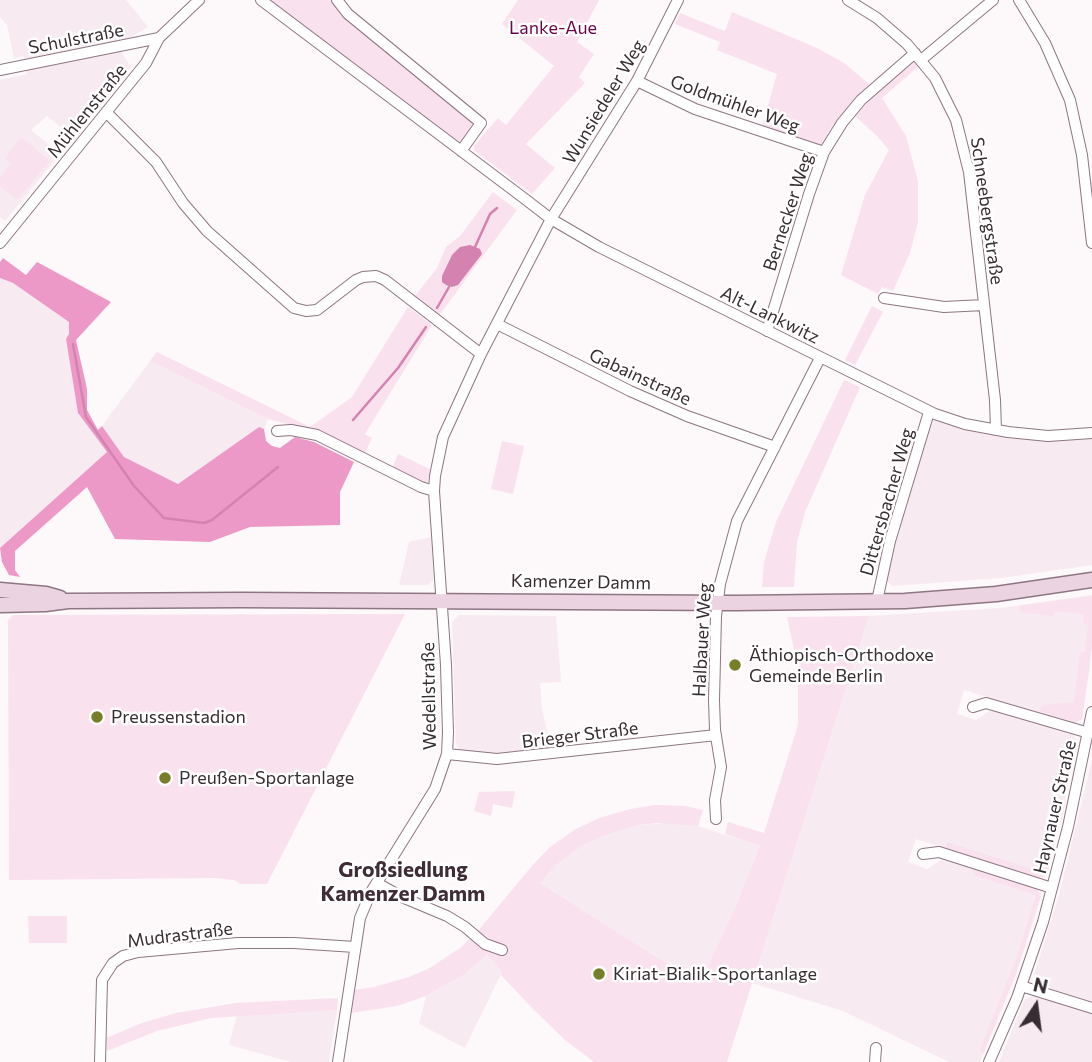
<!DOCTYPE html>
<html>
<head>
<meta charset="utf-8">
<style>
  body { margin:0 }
  #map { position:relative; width:1092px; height:1062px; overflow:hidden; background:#fdf8fa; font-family:Commissioner,sans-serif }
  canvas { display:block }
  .north { position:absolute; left:1001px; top:971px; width:70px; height:70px; -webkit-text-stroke:5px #fff; paint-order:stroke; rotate:13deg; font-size:19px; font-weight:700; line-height:28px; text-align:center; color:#372d32 }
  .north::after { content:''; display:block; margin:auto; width:24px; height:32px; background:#372d32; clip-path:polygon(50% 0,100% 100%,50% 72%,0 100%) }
</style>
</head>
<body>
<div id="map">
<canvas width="1092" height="1062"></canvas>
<div class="north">N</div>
</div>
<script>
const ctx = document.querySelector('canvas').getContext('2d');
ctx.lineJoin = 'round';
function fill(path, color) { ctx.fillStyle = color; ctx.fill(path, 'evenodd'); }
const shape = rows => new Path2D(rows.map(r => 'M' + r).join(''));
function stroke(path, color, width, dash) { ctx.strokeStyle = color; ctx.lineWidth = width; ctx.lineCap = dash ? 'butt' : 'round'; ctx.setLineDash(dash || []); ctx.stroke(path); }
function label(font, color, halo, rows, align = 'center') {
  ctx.font = font + ' Commissioner,sans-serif'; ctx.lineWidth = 5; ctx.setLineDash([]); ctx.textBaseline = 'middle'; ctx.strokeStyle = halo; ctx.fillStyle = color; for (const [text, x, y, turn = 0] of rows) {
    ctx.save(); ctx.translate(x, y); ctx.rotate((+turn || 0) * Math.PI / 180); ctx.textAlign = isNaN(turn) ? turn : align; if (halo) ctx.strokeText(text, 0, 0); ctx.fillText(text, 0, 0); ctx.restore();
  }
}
const built = shape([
  [0,0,126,0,148,27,129,38,115,42,131,67,73,137,47,116,31,130,60,154,5,221,0,217,0,80,27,74,24,56,14,58,7,25,0,17],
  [0,278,13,283,69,322,69,334,66,339,78,413,107,452,0,548],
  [150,361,268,419,264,429,259,427,178,484,124,457,102,426],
  [936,419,964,428,1005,436,1092,439,1092,565,1001,578,892,586,887,581,894,541,930,420],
  [431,537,434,578,428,585,399,585,409,542],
  [1092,595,1092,645,1082,719,1075,723,964,690,957,714,976,720,991,710,1073,735,1078,742,1047,874,1040,878,916,839,908,862,927,869,942,859,1037,889,1041,896,1016,974,980,1062,949,1062,843,1011,752,983,869,616,1000,608],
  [459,615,556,616,561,682,540,683,542,709,551,748,493,754,461,751,456,744,452,622],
  [1092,760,1092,1002,1037,985,1033,978,1059,895],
  [673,823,698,826,760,846,736,906,699,984,540,883,556,865,583,845,602,835,638,825],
  [487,955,502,972,465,1048,419,1024,426,996,465,974],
  [1034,996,1092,1014,1092,1062,999,1062,1025,999],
  [337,1010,329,1062,291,1062,229,1045,237,1015]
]);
const green = shape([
  [268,0,333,0,472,120,473,127,461,145],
  [518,0,599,0,577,42,594,54,579,77,585,83,526,144,555,168,532,194,475,151,474,146,498,118,506,125,554,66,502,24],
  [732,12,817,48,844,63,869,84,832,126,821,145,762,126,777,74,717,50,720,42,675,24,680,13,725,31],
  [915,60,919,66,882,98,906,136,918,181,918,222,910,253,893,291,882,287,878,294,841,275,865,195,889,150,877,136,855,116,877,92],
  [21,137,50,161,17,200,0,186,0,178,11,163,5,158],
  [493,192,517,210,438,317,415,296,437,268,446,247,460,236],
  [872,306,883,312,855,365,845,360],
  [408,307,432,325,365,434,372,438,364,455,319,432,268,419,150,361,157,352,310,427,352,397],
  [844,380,860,387,805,512,797,542,794,587,762,587,764,562,776,522],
  [502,441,524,446,513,494,491,489],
  [398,454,430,469,428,481,422,483,392,469],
  [1092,596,1092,645,1089,671,1082,719,1075,723,1040,711,1041,707,1044,705,1074,702,1080,652,1085,652,1088,625,1083,624,1084,614,1054,611,1053,616,1020,612,1019,606],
  [405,614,267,884,241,884,234,880,214,878,9,880,8,620,13,615],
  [869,616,727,1062,594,1062,565,1040,531,1007,501,975,502,972,487,955,465,974,426,996,397,1006,351,1013,354,990,374,987,409,977,428,969,460,948,477,932,531,867,549,848,574,830,599,818,630,809,655,805,685,806,703,810,698,826,657,823,638,825,602,836,583,845,556,865,540,883,699,984,736,906,760,846,725,834,728,822,764,833,798,725,798,667,787,617],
  [515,791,512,808,493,804,491,816,474,811,479,792],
  [1055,798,1066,801,1047,874,1040,878,946,848,947,842,1038,871,1053,826,1055,827,1056,823],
  [973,869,1037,889,1041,896,1016,974,983,1054,980,1049,1016,960,1036,895,974,875],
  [28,916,67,916,67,943,29,943],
  [338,998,337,1010,211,1018,157,1031,107,1051,106,1038,142,1023,176,1013,236,1003]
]);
const forest = shape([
  [3,258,26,275,37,262,111,302,76,340,87,389,87,410,98,430,102,426,124,457,178,484,259,427,264,429,266,441,272,446,280,448,295,437,314,442,354,462,340,492,340,525,250,527,210,542,115,539,87,487,15,551,15,570,20,577,9,575,2,562,0,548,107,452,78,413,66,339,69,334,69,322,13,283,0,278,0,262]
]);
const water = shape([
  [470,245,480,249,482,254,458,285,452,287,446,285,442,282,442,276,452,255,460,247]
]);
const stream = shape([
  [475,247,490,214,497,208],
  [437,308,449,287],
  [73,344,86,417,134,486,164,518,204,523,212,520,278,467],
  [353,420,398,368,426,327]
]);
const minor = shape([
  [261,0,525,199,551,219,599,247,935,414,965,424,1008,432,1048,436,1092,433],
  [337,0,348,14,481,123,461,151],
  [848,0,877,18,907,44,935,78,956,120,969,172,995,400,996,430],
  [1019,0,1045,43,1070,100,1082,155,1092,243],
  [921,60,993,0],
  [0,70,159,38],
  [637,81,695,109,824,152],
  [106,112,156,162,183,203,207,231,294,308,306,311,317,310,356,280,363,277,376,276,385,280,481,354],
  [0,243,146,63,159,38,199,0],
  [884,298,944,307,984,305],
  [497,324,630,391,687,416,775,447],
  [767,331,809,194,824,152,842,123,861,100,915,53],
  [277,431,291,430,317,435,421,487,434,491],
  [877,601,890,541,929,412],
  [973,707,986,703,1089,733],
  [447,754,497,759,716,735],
  [716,819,715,800,721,767,715,730,714,700,716,616,720,584,737,521,820,358],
  [923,854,939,852,1052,888],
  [377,883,404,898,447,916,465,927,485,944,502,950],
  [1021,986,1092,1008],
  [100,1062,102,980,113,963,123,956,138,952,238,943,294,943,355,947],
  [338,1062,360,918,371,892,435,789,447,754,448,733,446,665,434,491,435,476,443,437,481,354,551,219,637,81,678,0],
  [875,1062,876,1048],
  [989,1062,1017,998,1043,922,1068,827,1092,712]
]);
const secondary = shape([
  [0,590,46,594,60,598],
  [0,605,45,604,68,601,241,600,735,603,905,601,996,594,1092,580]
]);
const markers = [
  [735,665,7,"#777e29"],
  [97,717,7,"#777e29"],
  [165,778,7,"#777e29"],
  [599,974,7,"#777e29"]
];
const parkNames = [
  ["Lanke-Aue",553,28]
];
const streetNames = [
  ["Schulstraße",76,39,-11],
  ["Wunsiedeler Weg",604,102,-59],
  ["Goldmühler Weg",735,104,20],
  ["Mühlenstraße",87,111,-51],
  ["Schneebergstraße",987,211,82],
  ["Bernecker Weg",788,212,-72],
  ["Alt-Lankwitz",770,315,26],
  ["Gabainstraße",640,377,25],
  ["Dittersbacher Weg",887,502,-74],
  ["Kamenzer Damm",581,582,1],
  ["Halbauer Weg",702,640,-87],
  ["Wedellstraße",429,696,-91],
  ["Brieger Straße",580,735,-7],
  ["Haynauer Straße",1055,807,-77],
  ["Mudrastraße",180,935,-7]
];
const poiNames = [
  ["Äthiopisch-Orthodoxe",749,655],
  ["Gemeinde Berlin",749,676],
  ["Preussenstadion",111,717],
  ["Preußen-Sportanlage",179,778],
  ["Kiriat-Bialik-Sportanlage",613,974]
];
const quarterNames = [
  ["Großsiedlung",403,870],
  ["Kamenzer Damm",403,894]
];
fill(built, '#f8eaf1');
fill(green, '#f9e1ed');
fill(forest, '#ed99c7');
fill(water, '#d482b0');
stroke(stream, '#d482b0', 2.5);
stroke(minor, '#8d7682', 12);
stroke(secondary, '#8d7682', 17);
stroke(minor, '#fff', 10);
stroke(secondary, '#ecd3e2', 14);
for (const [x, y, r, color] of markers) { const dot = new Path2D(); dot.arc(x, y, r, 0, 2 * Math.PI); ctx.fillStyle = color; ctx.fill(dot); stroke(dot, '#fff', 2.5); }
label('18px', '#6b054b', '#fff', parkNames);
label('18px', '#372d32', '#fff', streetNames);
label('18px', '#372d32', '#fff', poiNames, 'left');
label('bold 21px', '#402c36', '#fff', quarterNames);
</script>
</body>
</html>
